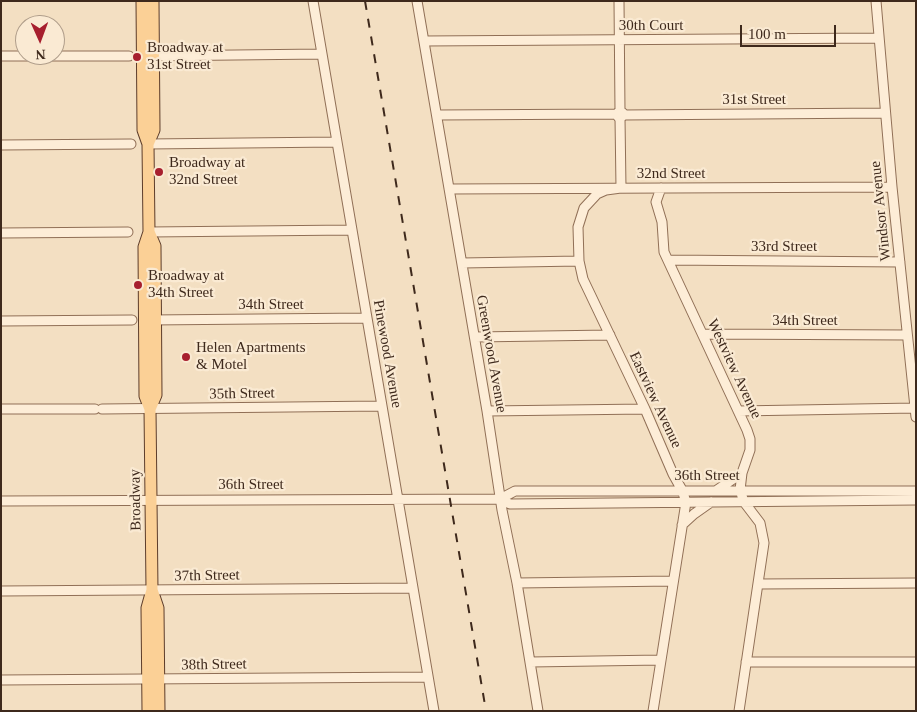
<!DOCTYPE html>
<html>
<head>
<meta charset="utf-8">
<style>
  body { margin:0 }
  #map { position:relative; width:917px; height:712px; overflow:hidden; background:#f3dfc2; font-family:"Times New Roman",serif }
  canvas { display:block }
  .frame { position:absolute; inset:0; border:2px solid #3e291c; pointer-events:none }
  .north { position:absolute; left:15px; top:15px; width:50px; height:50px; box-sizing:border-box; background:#faead3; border:1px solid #af9d8a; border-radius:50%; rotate:178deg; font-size:14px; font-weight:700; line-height:20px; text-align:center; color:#3e291c }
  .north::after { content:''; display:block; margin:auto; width:18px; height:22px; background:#a71f2e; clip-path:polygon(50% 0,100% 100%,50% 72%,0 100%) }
  .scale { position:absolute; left:740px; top:25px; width:96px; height:22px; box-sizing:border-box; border:2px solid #3e291c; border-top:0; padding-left:6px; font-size:15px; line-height:18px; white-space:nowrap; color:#3e291c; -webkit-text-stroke:4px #faead3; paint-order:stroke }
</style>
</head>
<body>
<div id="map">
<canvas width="917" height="712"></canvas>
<div class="frame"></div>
<div class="north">N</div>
<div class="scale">100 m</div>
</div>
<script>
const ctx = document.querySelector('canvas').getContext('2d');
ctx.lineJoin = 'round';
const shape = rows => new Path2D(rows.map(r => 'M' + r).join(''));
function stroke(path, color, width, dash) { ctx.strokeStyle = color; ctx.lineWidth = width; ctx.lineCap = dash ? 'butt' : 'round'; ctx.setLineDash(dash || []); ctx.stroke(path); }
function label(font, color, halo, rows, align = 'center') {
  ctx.font = font + ' "Times New Roman",serif'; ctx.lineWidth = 4.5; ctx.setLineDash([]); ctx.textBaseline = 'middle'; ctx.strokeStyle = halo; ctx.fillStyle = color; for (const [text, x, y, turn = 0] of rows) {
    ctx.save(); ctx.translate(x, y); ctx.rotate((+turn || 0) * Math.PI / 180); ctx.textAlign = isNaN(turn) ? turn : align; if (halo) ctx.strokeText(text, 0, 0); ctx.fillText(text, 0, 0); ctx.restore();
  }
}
const minor = shape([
  [313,1,434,711],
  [417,1,487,411,502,510,517,583,538,711],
  [619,1,620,111],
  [876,1,892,187,916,417],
  [424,41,879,38],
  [1,56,129,56],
  [148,56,322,54],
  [437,115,616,114,620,111,623,113,623,116,619,118,616,114],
  [623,115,885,113],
  [620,118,621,188],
  [148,144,337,142],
  [1,145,131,144],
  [621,188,606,190,597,194,584,208,578,227,579,261,583,279,645,409,673,474,682,490,686,502,653,711],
  [661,188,656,202,662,222,664,252,747,430,750,439,750,450,742,473,740,490,744,502,760,523,764,543,739,711],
  [449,189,892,187],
  [149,232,352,230],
  [1,233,128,232],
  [668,260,900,262],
  [462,263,579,261],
  [150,320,367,318],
  [1,321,132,320],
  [703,334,907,335],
  [475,337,610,335],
  [1,409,95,409],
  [102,409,382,406],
  [487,411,645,409],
  [738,411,915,408],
  [717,490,742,473],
  [500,499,510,504,916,500],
  [1,501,500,499,515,491,916,491],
  [682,525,694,514,711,502],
  [517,583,673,581],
  [759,584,916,583],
  [1,591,413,588],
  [530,662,661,660],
  [746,662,916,662],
  [1,680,428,677]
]);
const major = shape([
  [142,1,143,130,148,144,149,232,144,247,145,396,150,409,152,590,158,608,159,711],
  [148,144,154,130,153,1],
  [149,232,155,246,156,395,150,409],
  [148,711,147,608,152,590]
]);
const rail = shape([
  [365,1,486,711]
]);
const markers = [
  [137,57,5,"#a71f2e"],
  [159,172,5,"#a71f2e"],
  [138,285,5,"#a71f2e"],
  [186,357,5,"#a71f2e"]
];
const streetNames = [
  ["30th Court",651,26],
  ["31st Street",754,100],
  ["32nd Street",671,174],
  ["Windsor Avenue",881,211,-96],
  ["33rd Street",784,247],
  ["34th Street",271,305],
  ["34th Street",805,321],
  ["Pinewood Avenue",387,354,80],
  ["Greenwood Avenue",491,354,80],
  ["Westview Avenue",734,369,65],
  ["35th Street",242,394,-1],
  ["Eastview Avenue",655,400,65],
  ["36th Street",707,476],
  ["36th Street",251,485],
  ["Broadway",136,500,-91],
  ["37th Street",207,576,-1],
  ["38th Street",214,665,-1]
];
const poiNames = [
  ["Broadway at",147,48],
  ["31st Street",147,65],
  ["Broadway at",169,163],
  ["32nd Street",169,180],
  ["Broadway at",148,276],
  ["34th Street",148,293],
  ["Helen Apartments",196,348],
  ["& Motel",196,365]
];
stroke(minor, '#906f56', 11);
stroke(major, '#5d3d2b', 13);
stroke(minor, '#fdedd7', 9);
stroke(major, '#fbd096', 11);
stroke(rail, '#3e291c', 2, [9, 9]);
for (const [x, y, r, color] of markers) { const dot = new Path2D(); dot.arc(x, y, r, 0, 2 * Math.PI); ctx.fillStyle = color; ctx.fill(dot); stroke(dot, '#faead3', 2); }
label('15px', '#3e291c', '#faead3', streetNames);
label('15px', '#3e291c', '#faead3', poiNames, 'left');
</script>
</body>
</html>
